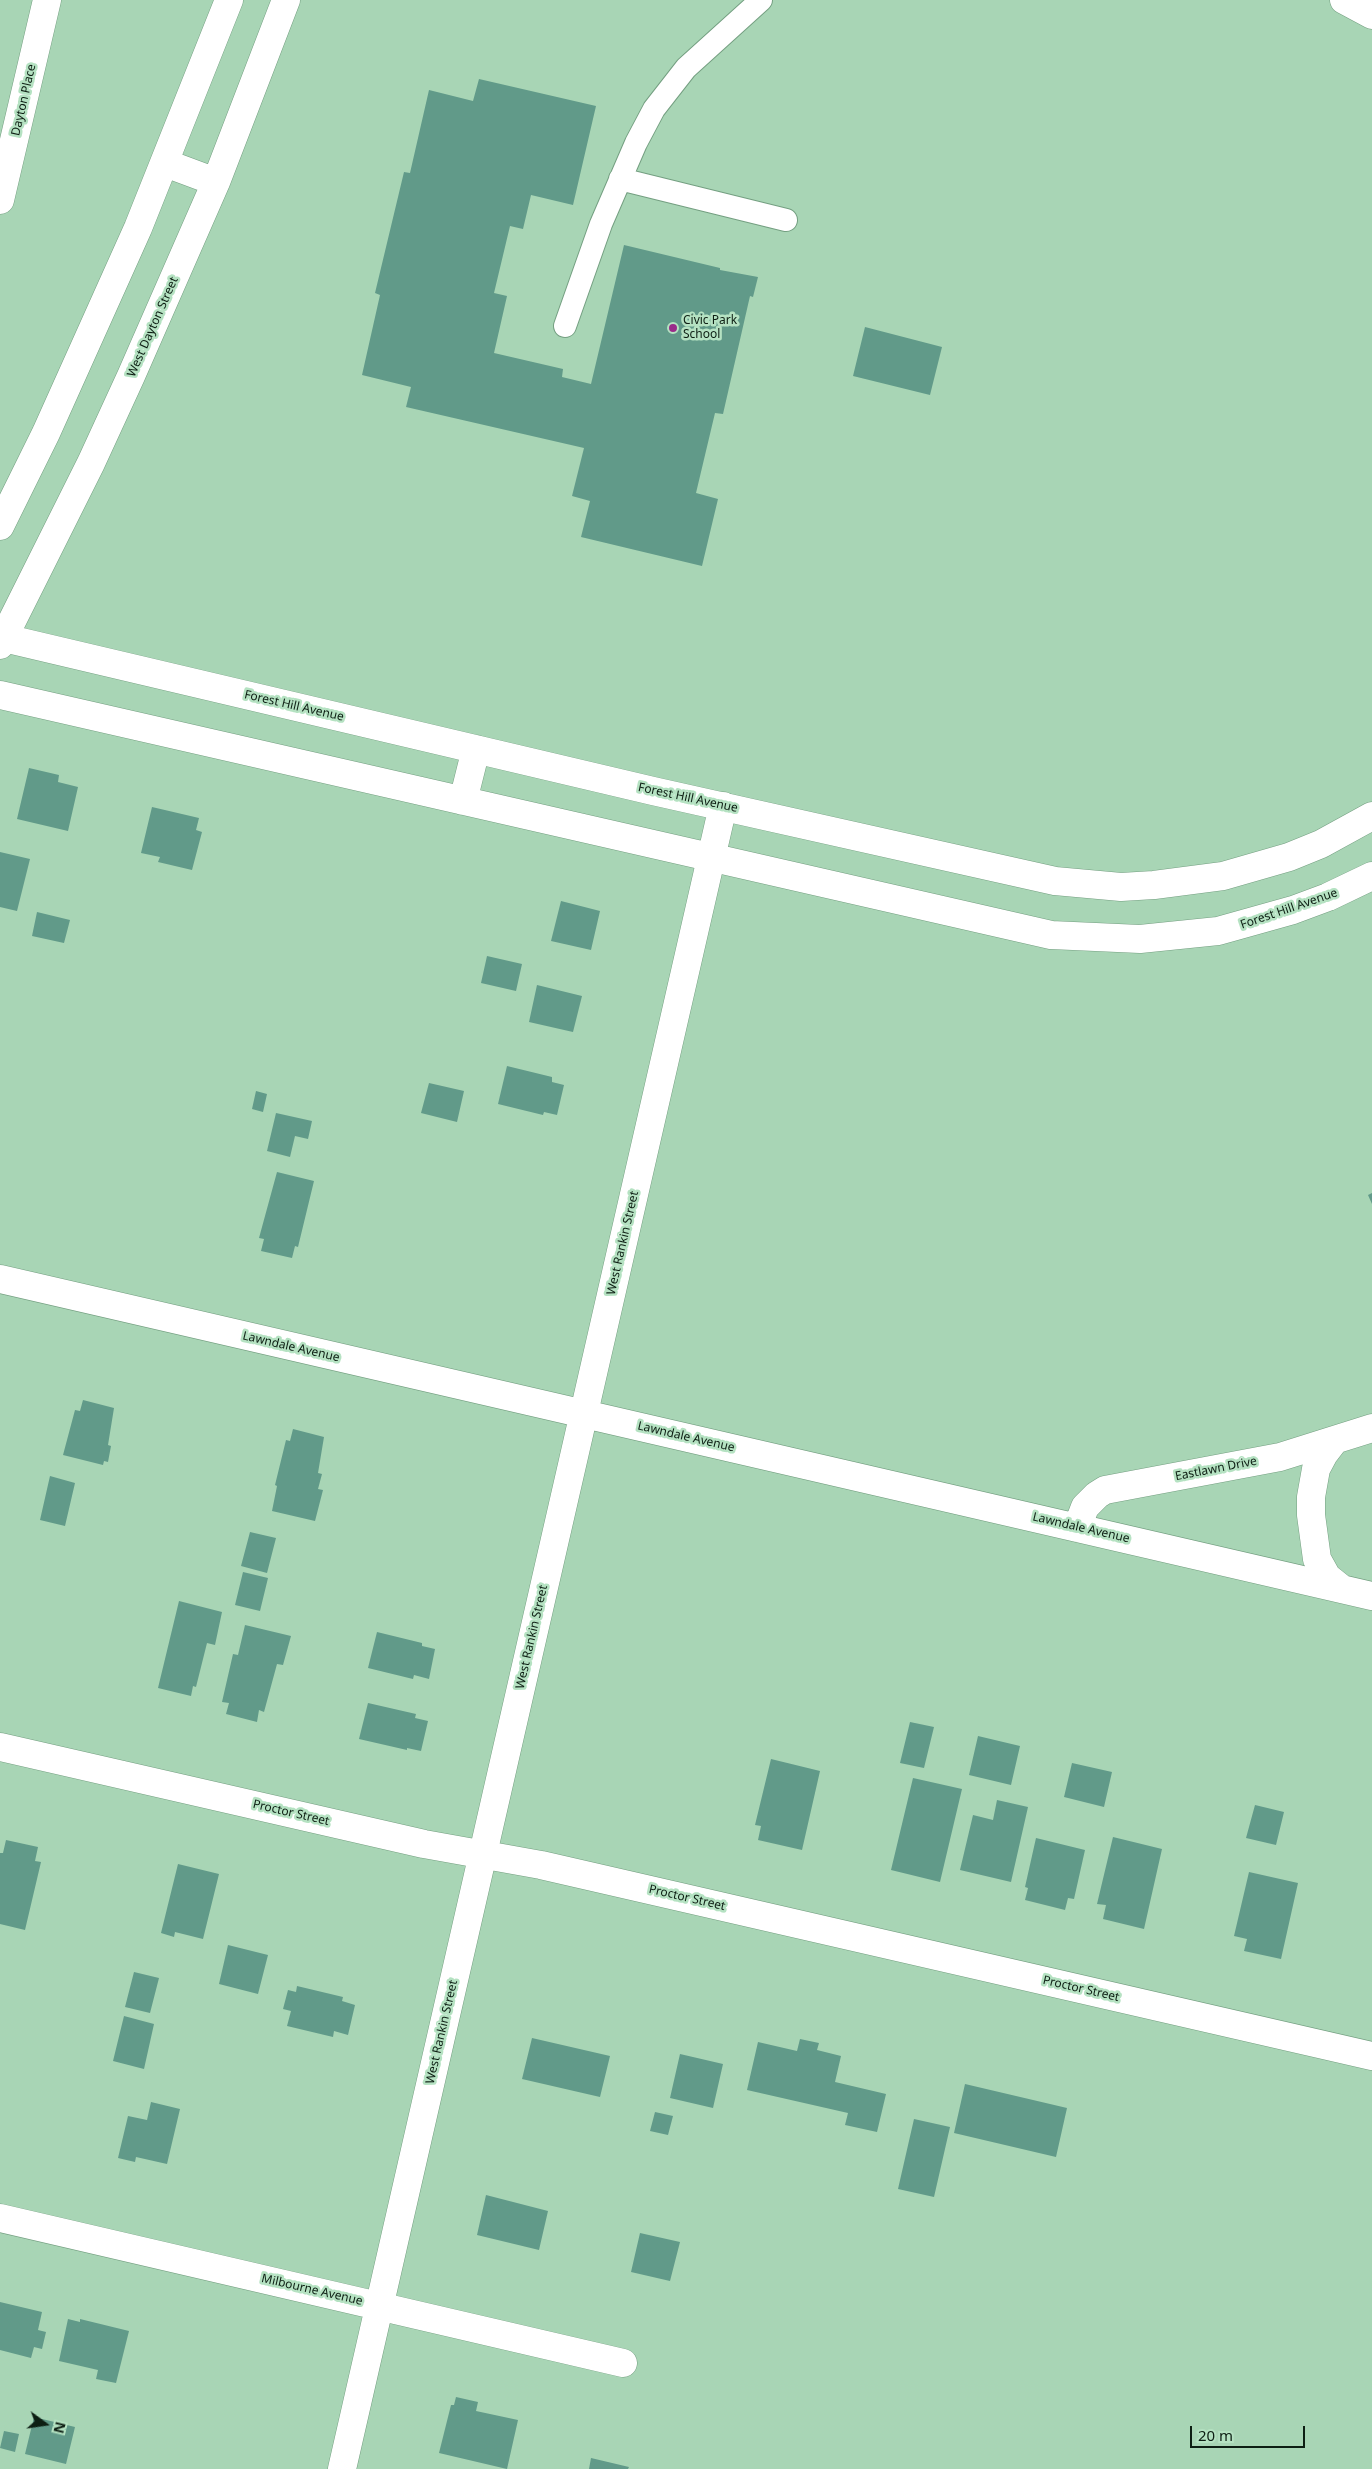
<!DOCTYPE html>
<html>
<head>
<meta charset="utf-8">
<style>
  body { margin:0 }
  #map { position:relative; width:1372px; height:2469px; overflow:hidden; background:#a8d5b5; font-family:"Noto Sans",sans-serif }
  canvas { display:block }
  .north { position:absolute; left:20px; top:2399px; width:50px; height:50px; -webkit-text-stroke:4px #b5e2c2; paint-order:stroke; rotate:104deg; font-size:14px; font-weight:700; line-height:20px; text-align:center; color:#0d1e13 }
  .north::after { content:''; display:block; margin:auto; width:18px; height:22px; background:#0d1e13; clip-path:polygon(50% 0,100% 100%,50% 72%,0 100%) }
  .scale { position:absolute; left:1190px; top:2426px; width:115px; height:22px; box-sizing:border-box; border:2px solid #0d1e13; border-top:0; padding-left:6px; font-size:15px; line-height:18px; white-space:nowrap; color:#0d1e13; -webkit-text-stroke:4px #b5e2c2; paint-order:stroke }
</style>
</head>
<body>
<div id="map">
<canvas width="1372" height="2469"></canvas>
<div class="north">N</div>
<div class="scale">20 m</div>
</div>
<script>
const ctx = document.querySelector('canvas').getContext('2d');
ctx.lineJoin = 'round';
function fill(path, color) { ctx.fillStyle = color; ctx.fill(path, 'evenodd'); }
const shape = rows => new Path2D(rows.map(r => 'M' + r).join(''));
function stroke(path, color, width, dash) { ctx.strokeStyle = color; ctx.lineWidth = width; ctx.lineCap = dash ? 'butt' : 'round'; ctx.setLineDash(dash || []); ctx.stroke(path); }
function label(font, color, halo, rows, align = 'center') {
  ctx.font = font + ' "Noto Sans",sans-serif'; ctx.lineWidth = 5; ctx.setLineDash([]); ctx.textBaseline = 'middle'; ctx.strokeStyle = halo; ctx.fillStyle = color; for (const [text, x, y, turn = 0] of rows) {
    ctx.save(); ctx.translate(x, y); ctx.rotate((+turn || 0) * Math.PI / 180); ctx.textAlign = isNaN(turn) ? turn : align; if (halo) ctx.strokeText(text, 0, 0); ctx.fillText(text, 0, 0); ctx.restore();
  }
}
const building = shape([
  [479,79,596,106,573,205,531,195,523,229,510,226,494,293,507,296,494,353,563,369,562,377,591,384,624,245,720,268,720,270,758,277,753,297,750,296,723,414,715,413,696,493,718,499,702,566,581,537,590,501,572,496,584,448,406,407,411,387,362,375,380,295,375,293,404,172,410,173,429,90,473,101],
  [865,327,942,347,930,395,853,376],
  [29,768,59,775,58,782,78,787,68,831,17,819],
  [152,807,199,818,196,830,202,832,192,870,158,862,160,857,141,853],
  [0,852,30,859,17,911,0,907],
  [561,901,600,911,591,950,551,941],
  [37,912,70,920,64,943,32,936],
  [487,956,522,964,516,991,481,983],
  [537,985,582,996,573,1032,529,1022],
  [507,1066,552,1077,552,1082,564,1085,557,1115,544,1112,543,1115,498,1104],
  [429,1083,464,1091,457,1122,421,1113],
  [256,1091,267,1094,263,1112,252,1109],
  [276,1113,312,1121,308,1139,295,1136,290,1157,267,1151],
  [277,1172,314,1181,298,1247,295,1246,292,1258,261,1251,264,1239,259,1238],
  [1372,1193,1372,1204,1368,1195],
  [83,1400,114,1408,108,1445,111,1446,108,1462,104,1461,103,1465,63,1455,75,1410,80,1411],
  [293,1429,324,1437,318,1473,322,1474,318,1489,323,1490,315,1521,272,1511,277,1486,275,1485,286,1440,290,1441],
  [50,1476,75,1483,65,1526,40,1520],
  [250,1532,276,1538,267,1573,241,1566],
  [243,1572,268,1578,260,1611,235,1605],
  [179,1601,222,1612,215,1645,207,1643,196,1687,193,1686,191,1696,158,1688],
  [245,1625,291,1636,283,1665,277,1664,264,1712,259,1710,257,1722,226,1714,229,1703,222,1702,233,1654,238,1655],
  [377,1632,422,1643,422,1646,435,1649,429,1679,414,1675,413,1679,368,1668],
  [368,1703,416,1714,415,1718,428,1721,421,1751,407,1748,407,1750,359,1739],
  [910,1722,934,1727,924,1768,900,1763],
  [978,1736,1020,1746,1011,1785,969,1775],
  [771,1759,820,1771,802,1850,758,1840,761,1826,755,1825],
  [1072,1763,1112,1772,1104,1807,1064,1797],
  [913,1778,962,1789,940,1882,891,1870],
  [997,1800,1028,1807,1011,1882,960,1870,973,1815,993,1820],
  [1255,1805,1284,1812,1276,1845,1246,1838],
  [1113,1837,1162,1849,1144,1929,1103,1919,1106,1905,1097,1904],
  [1036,1838,1085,1850,1074,1899,1068,1898,1065,1910,1025,1900,1028,1888,1025,1887],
  [6,1840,38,1847,35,1861,41,1862,25,1930,0,1924,0,1853,3,1853],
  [178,1864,219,1874,203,1939,175,1932,174,1937,161,1933],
  [1249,1872,1298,1883,1281,1959,1244,1951,1247,1939,1234,1936],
  [228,1945,268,1955,258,1994,219,1984],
  [134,1972,159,1978,150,2013,125,2007],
  [297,1986,343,1997,342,2001,355,2005,348,2035,334,2031,333,2037,287,2026,291,2011,283,2009,288,1990,296,1992],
  [124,2016,154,2024,144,2069,113,2061],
  [532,2038,610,2056,600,2097,522,2079],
  [800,2039,819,2043,817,2050,841,2056,835,2082,886,2094,877,2132,845,2125,848,2113,747,2090,758,2042,797,2051],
  [680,2054,723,2064,713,2108,670,2098],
  [965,2084,1067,2108,1056,2157,954,2133],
  [151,2102,180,2109,167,2164,136,2157,135,2162,118,2158,128,2116,147,2120],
  [655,2112,673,2116,668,2135,650,2131],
  [914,2119,950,2127,934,2197,898,2189],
  [486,2195,548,2211,539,2250,477,2235],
  [640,2233,680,2242,670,2281,631,2272],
  [0,2302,42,2312,38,2330,46,2332,42,2349,34,2347,31,2358,0,2350],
  [68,2319,80,2322,80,2319,129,2331,116,2383,96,2379,98,2370,59,2361],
  [456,2397,478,2402,476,2411,518,2420,507,2469,439,2453,451,2405,454,2405],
  [34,2417,75,2427,66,2464,25,2454],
  [4,2431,19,2434,15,2452,0,2448],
  [591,2458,629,2467,628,2469,589,2469]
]);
const service = shape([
  [620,179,786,220],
  [565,326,601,224,636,143,654,109,686,68,761,0]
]);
const minor = shape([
  [1344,0,1372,15],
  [0,200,47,0],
  [0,637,653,791,1055,881,1121,887,1154,885,1223,876,1289,857,1321,844,1372,816],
  [0,695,1051,935,1140,939,1218,931,1293,910,1328,897,1372,876],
  [463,801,476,749],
  [0,1279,1372,1596],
  [1334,1441,1324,1454,1316,1469,1311,1497,1311,1515,1317,1559,1327,1577,1342,1589],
  [1077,1528,1085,1507,1097,1495,1105,1490,1280,1457,1372,1428],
  [0,1747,424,1844,541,1865,1372,2056],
  [0,2218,623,2363],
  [342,2469,723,806]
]);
const tertiary = shape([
  [165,163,216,182],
  [0,526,46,433,138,228,229,0],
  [0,645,91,463,131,376,216,182,286,0]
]);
const markers = [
  [673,328,5,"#992b8a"]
];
const streetNames = [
  ["Dayton Place",24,100,-77],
  ["West Dayton Street",153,327,-66],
  ["Forest Hill Avenue",294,706,13],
  ["Forest Hill Avenue",688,798,12],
  ["Forest Hill Avenue",1289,909,-19],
  ["West Rankin Street",623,1243,-77],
  ["Lawndale Avenue",291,1347,13],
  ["Lawndale Avenue",686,1437,13],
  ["Eastlawn Drive",1216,1469,-11],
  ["Lawndale Avenue",1081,1528,13],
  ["West Rankin Street",532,1637,-77],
  ["Proctor Street",291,1813,13],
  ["Proctor Street",687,1898,13],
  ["Proctor Street",1081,1989,13],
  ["West Rankin Street",442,2032,-77],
  ["Milbourne Avenue",312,2290,13]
];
const poiNames = [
  ["Civic Park",683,321],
  ["School",683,335]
];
fill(building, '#619a89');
stroke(service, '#749f81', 24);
stroke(minor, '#749f81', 29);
stroke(tertiary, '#749f81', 29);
stroke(service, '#fff', 22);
stroke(minor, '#fff', 28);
stroke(tertiary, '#fff', 28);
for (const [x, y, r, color] of markers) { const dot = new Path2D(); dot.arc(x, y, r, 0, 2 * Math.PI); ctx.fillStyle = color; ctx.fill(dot); stroke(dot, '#b5e2c2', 2); }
label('12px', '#0d1e13', '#b5e2c2', streetNames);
label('12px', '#0d1e13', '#b5e2c2', poiNames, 'left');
</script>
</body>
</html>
